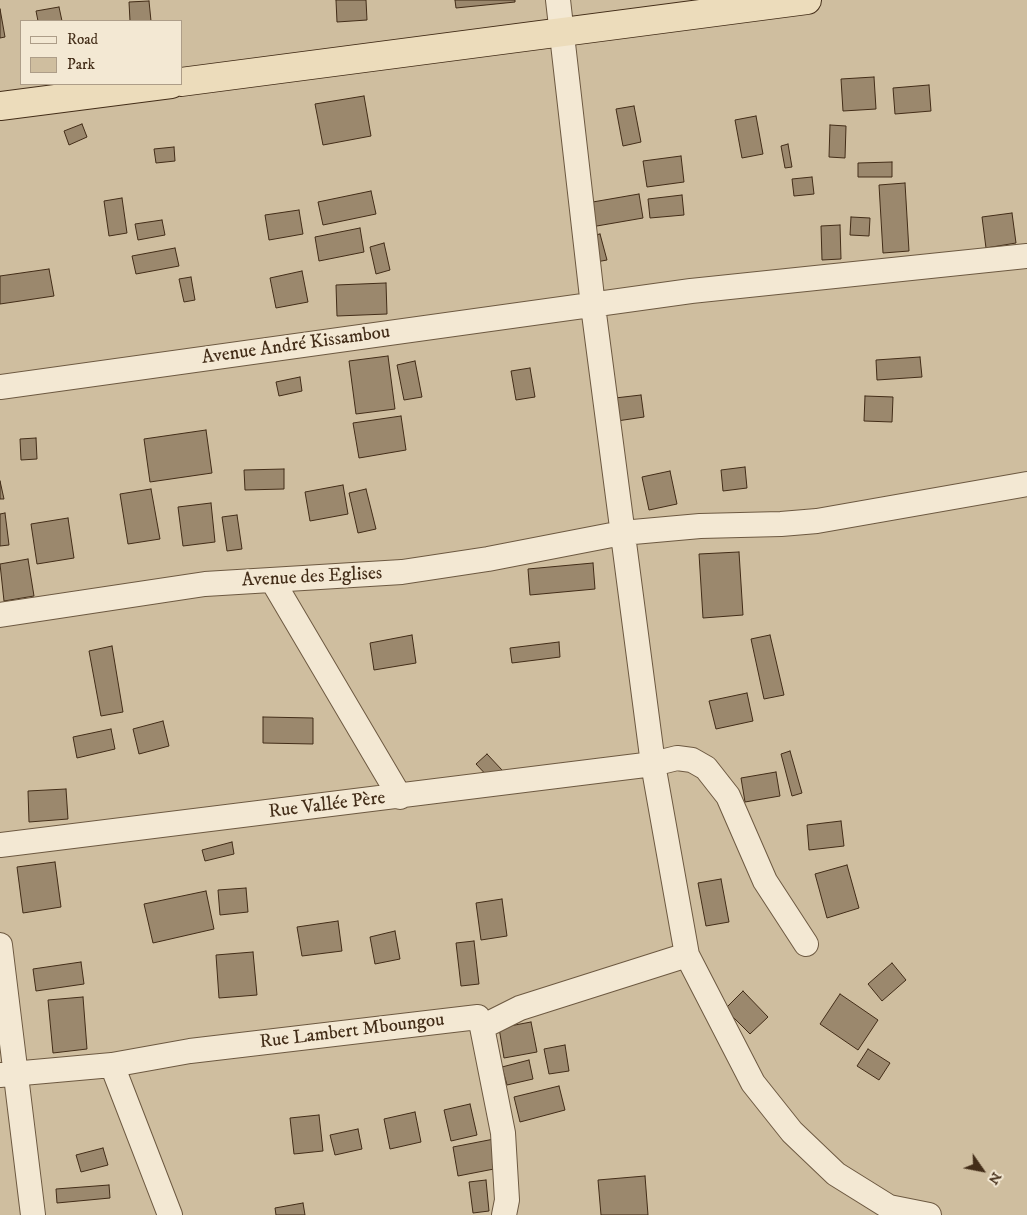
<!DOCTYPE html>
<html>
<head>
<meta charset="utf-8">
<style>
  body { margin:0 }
  #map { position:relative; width:1027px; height:1215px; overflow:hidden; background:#ecdcbb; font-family:"IM FELL DW Pica",serif }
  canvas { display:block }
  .legend { position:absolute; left:20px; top:20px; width:162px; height:65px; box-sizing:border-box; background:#f3e8d3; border:1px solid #ad9d88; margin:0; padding:6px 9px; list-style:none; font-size:15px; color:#432d18 }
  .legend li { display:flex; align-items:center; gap:10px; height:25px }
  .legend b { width:25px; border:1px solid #ad9d88 }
  .north { position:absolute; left:957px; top:1145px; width:50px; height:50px; -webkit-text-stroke:4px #f3e8d3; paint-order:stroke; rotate:123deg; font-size:14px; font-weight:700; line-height:20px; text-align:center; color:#432d18 }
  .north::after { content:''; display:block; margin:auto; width:18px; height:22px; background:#432d18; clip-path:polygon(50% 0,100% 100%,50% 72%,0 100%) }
</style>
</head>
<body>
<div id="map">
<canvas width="1027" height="1215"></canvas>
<ul class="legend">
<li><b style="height:6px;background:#f3e8d3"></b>Road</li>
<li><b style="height:14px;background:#cfbe9f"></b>Park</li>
</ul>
<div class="north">N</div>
</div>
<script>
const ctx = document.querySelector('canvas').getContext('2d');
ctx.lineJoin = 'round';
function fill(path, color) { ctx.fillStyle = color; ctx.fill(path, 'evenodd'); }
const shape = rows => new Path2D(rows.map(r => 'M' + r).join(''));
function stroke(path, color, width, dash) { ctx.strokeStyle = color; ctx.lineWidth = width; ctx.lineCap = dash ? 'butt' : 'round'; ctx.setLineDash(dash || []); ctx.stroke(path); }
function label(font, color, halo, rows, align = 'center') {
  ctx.font = font + ' "IM FELL DW Pica",serif'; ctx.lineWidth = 4.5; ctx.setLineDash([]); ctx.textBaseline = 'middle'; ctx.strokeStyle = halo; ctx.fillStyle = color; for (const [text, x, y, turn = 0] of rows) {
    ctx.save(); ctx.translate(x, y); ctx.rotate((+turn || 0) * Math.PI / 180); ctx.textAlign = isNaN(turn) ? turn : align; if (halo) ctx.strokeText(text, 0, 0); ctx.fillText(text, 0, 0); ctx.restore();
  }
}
const green = shape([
  [0,0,1027,0,1027,1215,0,1215],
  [21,21,181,21,181,84,21,84]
]);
const building = shape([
  [336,0,366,0,367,20,337,22,336,0],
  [455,0,515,0,515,2,456,8,455,0],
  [149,1,151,21,130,21,129,2,149,1],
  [59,7,62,21,38,21,36,11,59,7],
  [0,9,5,37,0,38,0,9],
  [874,77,876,109,843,111,841,79,874,77],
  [929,85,931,111,895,114,893,88,929,85],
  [364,96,371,136,323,145,315,104,364,96],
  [634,106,641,142,623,146,616,109,634,106],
  [756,116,763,154,742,158,735,120,756,116],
  [82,124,87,137,69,145,64,131,82,124],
  [830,125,846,126,845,158,829,157,830,125],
  [788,144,792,167,785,168,781,146,788,144],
  [174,147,175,161,156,163,154,149,174,147],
  [681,156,684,182,647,187,643,161,681,156],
  [892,162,892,177,858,177,858,163,892,162],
  [812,177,814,194,794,196,792,179,812,177],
  [905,183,909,251,883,253,879,185,905,183],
  [371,191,376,214,323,225,318,202,371,191],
  [639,194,643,218,591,227,587,203,639,194],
  [682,195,684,215,650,218,648,199,682,195],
  [122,198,127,233,109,236,104,201,122,198],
  [299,210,303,234,269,240,265,215,299,210],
  [1012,213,1016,243,986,248,982,217,1012,213],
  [851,217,870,218,869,236,850,235,851,217],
  [162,220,165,235,138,240,135,224,162,220],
  [840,225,841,259,822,260,821,226,840,225],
  [360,228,364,252,319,261,315,237,360,228],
  [600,234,607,260,596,262,590,236,600,234],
  [384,243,390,270,376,274,370,247,384,243],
  [175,248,179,266,136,274,132,256,175,248],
  [49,269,54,296,0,304,0,276,49,269],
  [302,271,308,302,276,308,270,278,302,271],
  [191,277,195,300,184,302,179,279,191,277],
  [386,283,387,314,337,316,336,285,386,283],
  [388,356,395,409,356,414,349,361,388,356],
  [920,357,922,377,877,380,876,360,920,357],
  [415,361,422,397,404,400,397,365,415,361],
  [530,368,535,397,516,400,511,371,530,368],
  [300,377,302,391,279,396,276,382,300,377],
  [641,395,644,417,617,421,615,398,641,395],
  [865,396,893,397,892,422,864,421,865,396],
  [401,416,406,450,359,458,353,423,401,416],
  [206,430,212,473,150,482,144,439,206,430],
  [36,438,37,459,21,460,20,439,36,438],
  [745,467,747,488,723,491,721,470,745,467],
  [284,469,284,489,245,490,244,470,284,469],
  [670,471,677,504,649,510,642,477,670,471],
  [0,481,4,499,0,499,0,481],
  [343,485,348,514,310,521,305,492,343,485],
  [151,489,160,539,128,544,120,494,151,489],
  [366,489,376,529,358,533,349,493,366,489],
  [211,503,215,542,183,546,178,507,211,503],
  [5,513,9,545,0,546,0,514,5,513],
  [237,515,242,549,227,551,222,517,237,515],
  [68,518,74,558,37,564,31,524,68,518],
  [739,552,743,615,703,618,699,554,739,552],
  [28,559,34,596,4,601,0,564,28,559],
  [593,563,595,589,530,595,528,569,593,563],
  [412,635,416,663,374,670,370,643,412,635],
  [770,635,784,695,764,699,751,639,770,635],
  [559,642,560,657,512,663,510,648,559,642],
  [112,646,123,712,101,716,89,651,112,646],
  [747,693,753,721,716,729,709,701,747,693],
  [263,717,313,718,313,744,263,743,263,717],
  [163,721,169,746,139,754,133,729,163,721],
  [111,729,115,749,77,758,73,737,111,729],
  [790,751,802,793,792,796,781,754,790,751],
  [487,754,502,770,491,780,476,764,487,754],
  [776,772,780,796,745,802,741,778,776,772],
  [66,789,68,819,29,822,28,791,66,789],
  [841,821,844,846,809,850,807,825,841,821],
  [232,842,234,854,205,861,202,850,232,842],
  [55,862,61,907,23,913,17,867,55,862],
  [847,865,859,908,827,918,815,874,847,865],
  [721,879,729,922,706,926,698,883,721,879],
  [246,888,248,912,220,915,218,890,246,888],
  [206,891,214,929,153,943,144,904,206,891],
  [502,899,507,936,481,940,476,903,502,899],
  [338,921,342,951,302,956,297,927,338,921],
  [395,931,400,959,375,964,370,937,395,931],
  [474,941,479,984,461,986,456,943,474,941],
  [253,952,257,995,219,998,216,955,253,952],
  [81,962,84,984,36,991,33,969,81,962],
  [892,963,906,980,882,1001,868,984,892,963],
  [743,991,768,1017,750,1034,725,1009,743,991],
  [840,994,878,1020,858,1050,820,1024,840,994],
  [83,997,87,1049,53,1053,48,1000,83,997],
  [531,1022,537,1052,504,1058,499,1028,531,1022],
  [565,1045,569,1071,549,1074,544,1049,565,1045],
  [868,1049,890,1063,879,1080,857,1066,868,1049],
  [529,1060,533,1079,507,1085,502,1067,529,1060],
  [559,1086,565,1110,520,1122,514,1097,559,1086],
  [470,1104,477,1135,451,1141,444,1110,470,1104],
  [415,1112,421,1142,390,1149,384,1119,415,1112],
  [319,1115,323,1151,294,1154,290,1118,319,1115],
  [358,1129,362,1149,335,1155,330,1135,358,1129],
  [494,1139,499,1168,458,1176,453,1147,494,1139],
  [103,1148,108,1165,81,1172,76,1155,103,1148],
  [645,1176,648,1215,601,1215,598,1180,645,1176],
  [486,1180,489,1211,473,1213,469,1182,486,1180],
  [109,1185,110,1198,57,1203,56,1189,109,1185],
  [303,1203,305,1215,276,1215,275,1208,303,1203]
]);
const minor = shape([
  [558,0,593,306,653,764,687,955,753,1083,792,1132,836,1174,889,1207,929,1215],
  [0,387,691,291,1027,256],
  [272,580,400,797],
  [0,615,205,584,402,572,488,559,622,533,700,526,781,524,817,521,1027,484],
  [0,845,653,764,677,758,692,760,706,768,728,796,765,881,806,944],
  [0,945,33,1215],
  [482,1027,503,1133,507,1200,504,1215],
  [112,1065,170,1215],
  [0,1075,112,1065,190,1051,478,1017,482,1027,520,1008,687,955]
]);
const trunk = shape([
  [181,82,807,0],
  [0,106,171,84]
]);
const streetNames = [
  ["Avenue André Kissambou",296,346,-8],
  ["Avenue des Eglises",312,578,-3],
  ["Rue Vallée Père",327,806,-7],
  ["Rue Lambert Mboungou",352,1032,-7]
];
fill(green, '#cfbe9f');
fill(building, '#9b886d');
stroke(building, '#432d18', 1);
stroke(minor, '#6d5941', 26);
stroke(trunk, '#432d18', 30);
stroke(minor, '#f3e8d3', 24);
stroke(trunk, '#ecdcbb', 28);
label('19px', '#432d18', '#f3e8d3', streetNames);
</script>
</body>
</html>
